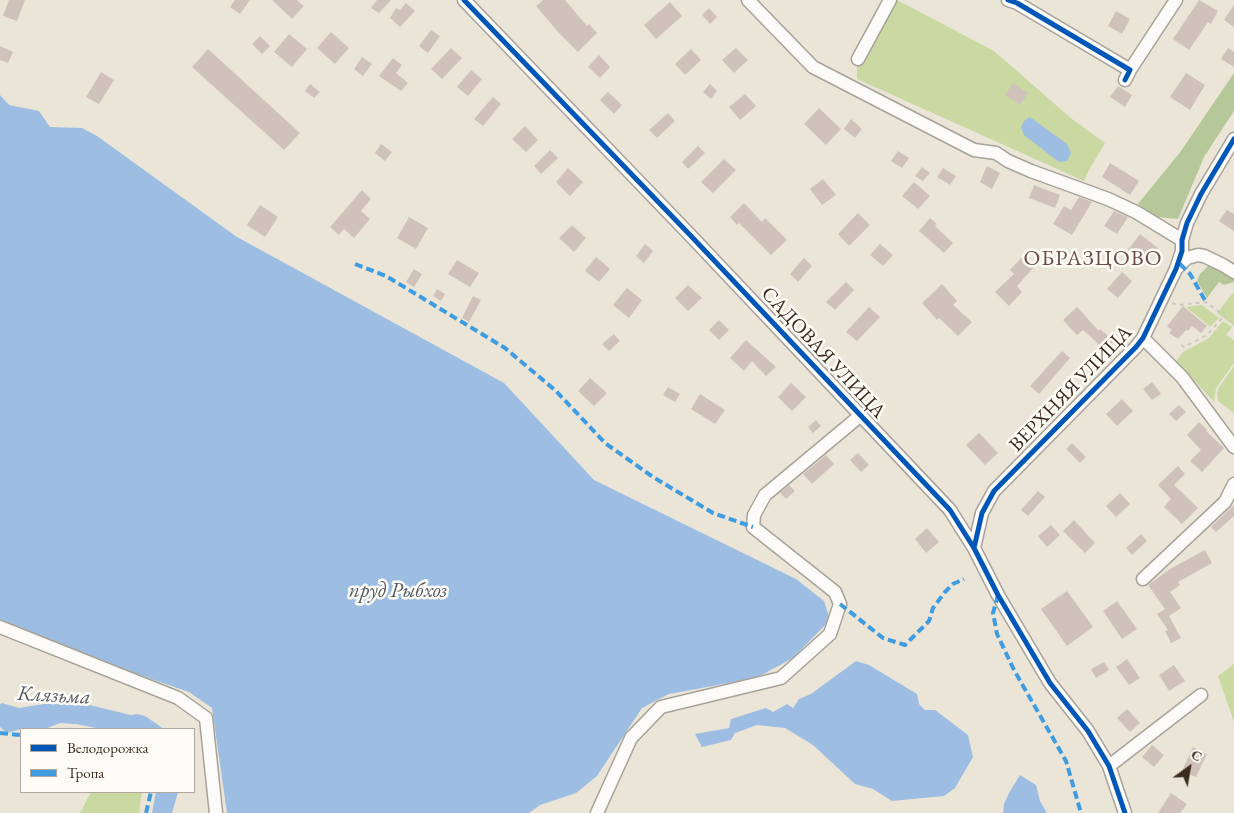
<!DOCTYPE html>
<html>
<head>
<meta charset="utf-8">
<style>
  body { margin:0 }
  #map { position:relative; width:1234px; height:813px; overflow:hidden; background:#ebe5d8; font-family:"EB Garamond",serif }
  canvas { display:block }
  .legend { position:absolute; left:20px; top:728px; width:175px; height:65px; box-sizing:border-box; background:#fdfcf7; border:1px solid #afa8a0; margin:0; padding:6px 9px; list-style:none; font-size:15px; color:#3b2a1e }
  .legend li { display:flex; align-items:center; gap:10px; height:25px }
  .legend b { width:25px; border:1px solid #afa8a0 }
  .north { position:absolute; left:1164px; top:743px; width:50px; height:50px; -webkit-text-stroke:4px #fdfcf7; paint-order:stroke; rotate:32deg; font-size:14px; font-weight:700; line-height:20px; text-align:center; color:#3b2a1e }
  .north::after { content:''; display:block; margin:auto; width:18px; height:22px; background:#3b2a1e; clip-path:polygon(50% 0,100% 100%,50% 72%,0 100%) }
</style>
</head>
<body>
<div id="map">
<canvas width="1234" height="813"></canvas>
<ul class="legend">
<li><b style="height:6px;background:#0057b8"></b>Велодорожка</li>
<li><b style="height:6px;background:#3f9ce0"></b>Тропа</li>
</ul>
<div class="north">С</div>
</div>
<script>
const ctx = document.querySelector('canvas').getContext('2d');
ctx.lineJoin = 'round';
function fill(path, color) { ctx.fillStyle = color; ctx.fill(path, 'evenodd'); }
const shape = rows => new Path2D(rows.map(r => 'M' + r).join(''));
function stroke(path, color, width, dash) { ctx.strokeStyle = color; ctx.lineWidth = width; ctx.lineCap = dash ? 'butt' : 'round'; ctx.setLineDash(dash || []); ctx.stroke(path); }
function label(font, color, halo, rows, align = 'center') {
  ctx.font = font + ' "EB Garamond",serif'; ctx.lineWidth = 5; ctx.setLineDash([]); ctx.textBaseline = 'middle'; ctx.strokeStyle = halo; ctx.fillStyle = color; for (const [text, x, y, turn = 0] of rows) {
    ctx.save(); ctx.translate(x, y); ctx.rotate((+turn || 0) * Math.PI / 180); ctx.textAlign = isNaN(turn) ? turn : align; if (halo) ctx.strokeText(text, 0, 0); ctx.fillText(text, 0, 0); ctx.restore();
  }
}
const green = shape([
  [891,0,897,0,994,51,1072,119,1105,143,1090,168,1084,181,857,79,857,63],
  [1233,293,1234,294,1234,326,1217,313],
  [1202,305,1219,318,1210,327,1186,307],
  [1223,321,1232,327,1226,335,1234,340,1234,363,1216,388,1214,402,1190,376,1175,363,1183,352,1209,338],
  [1234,366,1234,413,1218,401,1217,394,1218,389],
  [1234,664,1234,722,1218,676],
  [91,792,142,792,139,813,80,813]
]);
const forest = shape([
  [1234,73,1234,111,1204,157,1178,219,1157,217,1138,204,1181,151],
  [1209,265,1215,267,1234,277,1234,282,1224,285,1219,282,1207,298,1197,281,1200,274]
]);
const water = shape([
  [0,95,9,105,39,111,50,127,82,128,97,136,237,237,504,383,594,480,796,579,824,601,830,620,793,658,756,678,669,694,642,708,597,776,576,793,540,805,529,813,227,813,212,708,189,692,49,644,0,623],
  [1030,117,1067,144,1071,153,1067,161,1059,162,1024,135,1021,127,1024,121],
  [856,661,869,665,917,694,919,704,925,710,935,710,968,735,973,757,955,788,944,796,892,801,873,789,855,784,813,745,785,728,757,725,735,733,731,740,702,747,695,734,729,728,731,719,766,708,773,712,787,704,793,708,799,699,811,694],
  [2,703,19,708,44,704,85,704,131,715,137,714,145,716,164,729,101,729,76,724,60,723,45,729,21,729,7,733,0,727,0,704],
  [1020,775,1036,785,1040,801,1047,813,1003,813,1004,804,1009,793],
  [156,792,178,792,172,813,152,813]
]);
const building = shape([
  [9,0,25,0,17,21,3,16],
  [235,0,250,0,240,14,230,7],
  [272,0,297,0,304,6,292,19],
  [377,0,391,0,379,13,371,8],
  [543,0,565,0,587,26,589,24,597,33,578,52,559,33,536,6],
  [1199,0,1218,11,1211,24,1208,22,1189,50,1173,39],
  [670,2,682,16,656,39,644,25],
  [406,3,415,11,400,27,390,18,396,8,400,10],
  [1234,5,1234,27,1224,20],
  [709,8,717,17,710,24,702,15],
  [1116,11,1130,19,1122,34,1108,26],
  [431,30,440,36,428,53,419,46],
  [331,32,349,48,335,64,317,48],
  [289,34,307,49,292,67,274,52],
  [260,36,270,46,262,54,252,44],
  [0,46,13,52,8,63,0,60],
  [451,48,462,58,442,79,431,69],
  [736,48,748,60,734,73,722,60],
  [1228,48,1234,52,1234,67,1221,59],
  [208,49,300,133,284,150,192,67],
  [691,49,701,60,685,75,675,64],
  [599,55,610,67,600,78,588,67],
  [362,57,372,64,363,76,354,69],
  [393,58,402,65,396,73,408,83,401,91,379,76],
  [471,70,482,79,468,96,457,87],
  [101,72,114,80,99,104,86,97],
  [1186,73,1205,85,1190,110,1170,97],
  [1013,83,1028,93,1020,105,1005,95],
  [310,84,320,92,314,98,305,91],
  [710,84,717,91,711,99,703,92],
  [1118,86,1132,95,1125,107,1110,97],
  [608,92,622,105,614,114,600,100],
  [745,94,756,106,740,120,729,107],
  [493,97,501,104,483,126,474,119],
  [819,108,841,129,826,145,804,124],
  [668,113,675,121,657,138,649,130],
  [851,119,862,129,855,138,844,129],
  [525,126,538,140,526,152,512,139],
  [381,144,392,152,385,161,375,153],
  [698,146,705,153,688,169,682,162],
  [550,150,558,158,541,174,534,166],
  [898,151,909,158,902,168,891,161],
  [724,159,736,170,713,193,701,182],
  [1110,163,1139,181,1130,195,1102,177],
  [987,166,1000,173,992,189,980,182],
  [922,167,930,173,923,181,915,176],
  [568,168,583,182,570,196,556,182],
  [943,168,956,176,950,185,937,177],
  [823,179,836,195,822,205,810,189],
  [914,182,930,196,918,209,902,196],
  [1034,185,1060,195,1055,208,1029,198],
  [362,190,371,199,361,211,370,219,354,238,344,229,339,235,330,227],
  [1079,197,1092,202,1072,235,1053,224,1064,206,1071,210],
  [744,203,762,222,765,218,787,240,771,255,739,223,737,225,730,217],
  [260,205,278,217,265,237,247,225],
  [1227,210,1234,214,1234,231,1219,221],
  [1114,211,1128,217,1117,234,1104,226],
  [858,213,870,225,849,246,838,234],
  [409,217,428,228,416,249,397,238],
  [930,218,937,224,935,226,953,243,944,253,919,231],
  [572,225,586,238,574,252,559,238],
  [1140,234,1158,248,1145,264,1127,251],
  [645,244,653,251,644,263,636,256],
  [880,244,893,255,883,266,870,255],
  [1023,256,1034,267,1017,286,1022,292,1009,306,995,292,1014,274,1010,270],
  [596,257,610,269,599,282,585,271],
  [804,258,812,266,798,282,790,274],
  [457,260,479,273,470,287,448,274],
  [414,269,422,274,414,287,406,282],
  [1122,272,1132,281,1118,298,1107,289],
  [846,282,854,290,835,310,826,302],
  [942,284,957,301,953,305,972,322,958,336,939,318,937,320,922,303],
  [688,285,702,298,688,311,675,298],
  [627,288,642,300,629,318,613,305],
  [437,289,445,294,441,301,433,296],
  [473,296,481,300,469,322,462,318],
  [1183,306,1207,326,1201,333,1192,326,1188,331,1186,330,1178,339,1169,333,1172,330,1167,326],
  [869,307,880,317,857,341,846,332],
  [1077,307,1099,331,1100,329,1114,341,1105,350,1083,330,1077,335,1063,320],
  [719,320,729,330,719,340,709,330],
  [614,334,620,341,609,351,602,344],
  [746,340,776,367,766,376,752,361,744,371,730,358],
  [1062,351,1070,358,1039,394,1030,386],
  [590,378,607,393,594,406,578,391],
  [1152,382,1161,394,1152,400,1143,389],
  [791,383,806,397,792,411,778,397],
  [668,387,680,394,675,402,663,395],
  [700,394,725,410,715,424,691,409],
  [1122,399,1133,411,1117,426,1106,414],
  [1179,405,1186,412,1176,421,1169,414],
  [816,420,821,426,813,433,808,427],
  [1199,422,1207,430,1206,431,1224,448,1202,472,1190,461,1201,450,1187,435],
  [979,433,998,453,985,465,966,445],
  [1072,443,1086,457,1080,463,1066,449],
  [858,453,869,465,861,472,850,460],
  [826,455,834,464,812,484,803,474],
  [1178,466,1185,474,1174,485,1198,508,1182,524,1164,507,1171,499,1158,485],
  [789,485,795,491,786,499,780,493],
  [1038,491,1045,497,1028,516,1021,510],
  [1120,493,1130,504,1116,517,1106,506],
  [1234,505,1234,516,1216,532,1211,527],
  [1074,520,1095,543,1085,553,1063,531],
  [1051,525,1060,535,1047,547,1038,536],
  [927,528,939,542,926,553,915,539],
  [1141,534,1147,541,1132,555,1126,548],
  [1205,550,1212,563,1178,582,1180,585,1170,592,1181,608,1169,616,1181,638,1171,643,1165,631,1168,630,1157,614,1165,609,1148,585,1170,569],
  [1067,591,1093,627,1067,646,1041,609],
  [1117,601,1137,629,1122,639,1103,611],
  [1127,659,1140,678,1129,685,1116,667],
  [1104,662,1109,670,1096,678,1091,669],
  [1174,665,1185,681,1169,691,1159,675],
  [1127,709,1140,723,1130,732,1117,718],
  [1152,745,1164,755,1154,767,1142,757],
  [1193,747,1207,754,1196,777,1182,771],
  [1171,793,1187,804,1180,813,1158,813]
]);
const path = shape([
  [1172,303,1179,305,1206,302,1234,323],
  [1181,345,1184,347,1207,335,1224,316]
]);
const minor = shape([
  [464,0,691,236,950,510,974,548,998,595,1050,683,1088,731,1109,766,1125,813],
  [748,0,813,67,974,150,996,153,1008,161,1031,171,1108,199,1136,212,1182,240],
  [1008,0,1017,3,1130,70,1125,80],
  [858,59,890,0],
  [1130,70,1176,0],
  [1178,267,1187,258,1198,255,1204,256,1223,265,1234,272],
  [1143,338,1182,377,1234,447],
  [974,548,982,513,994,491,1136,347,1143,338,1176,269,1182,251,1182,240,1187,223,1201,194,1234,139],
  [1143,579,1225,502,1234,484],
  [0,627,178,698,206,718,216,813],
  [1109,766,1201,695],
  [597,813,631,738,661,707,781,678,830,634,840,604,835,592,753,527,754,515,765,495,861,415]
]);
const quiet = shape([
  [355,264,386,276,505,348,556,391,605,443,653,477,713,513,753,527],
  [1180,264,1190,274,1206,302],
  [998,595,993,613,997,634,1014,670,1066,761,1081,813],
  [840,604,883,638,905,645,929,621,933,608,945,592,953,584,964,579],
  [0,733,21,735],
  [146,813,151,792]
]);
const cycleway = shape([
  [464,0,691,236,950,510,974,548,998,595,1050,683,1088,731,1109,766,1125,813],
  [1008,0,1017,3,1130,70,1125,80],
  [974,548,982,513,994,491,1136,347,1143,338,1176,269,1182,251,1182,240,1187,223,1201,194,1234,139]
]);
const streetNames = [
  ["САДОВАЯ УЛИЦА",823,353,47],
  ["ВЕРХНЯЯ УЛИЦА",1071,389,-46]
];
const waterNames = [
  ["пруд Рыбхоз",398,591],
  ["Клязьма",54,696,3]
];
const quarterNames = [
  ["ОБРАЗЦОВО",1093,259]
];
fill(green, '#cad8a2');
fill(forest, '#b6c899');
fill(water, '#9dbee2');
fill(building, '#d0c2bb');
stroke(minor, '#a8a299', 15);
stroke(path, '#ccc9c5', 2, [4, 4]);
stroke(minor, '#fcfbf9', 12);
stroke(quiet, '#3f9ce0', 4, [8, 4]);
stroke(cycleway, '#0057b8', 5);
label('20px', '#3b2a1e', '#fdfcf7', streetNames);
label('italic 21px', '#525864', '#fdfcf7', waterNames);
ctx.letterSpacing = '1px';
label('22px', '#6f4f45', '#fdfcf7', quarterNames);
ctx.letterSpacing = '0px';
</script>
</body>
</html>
